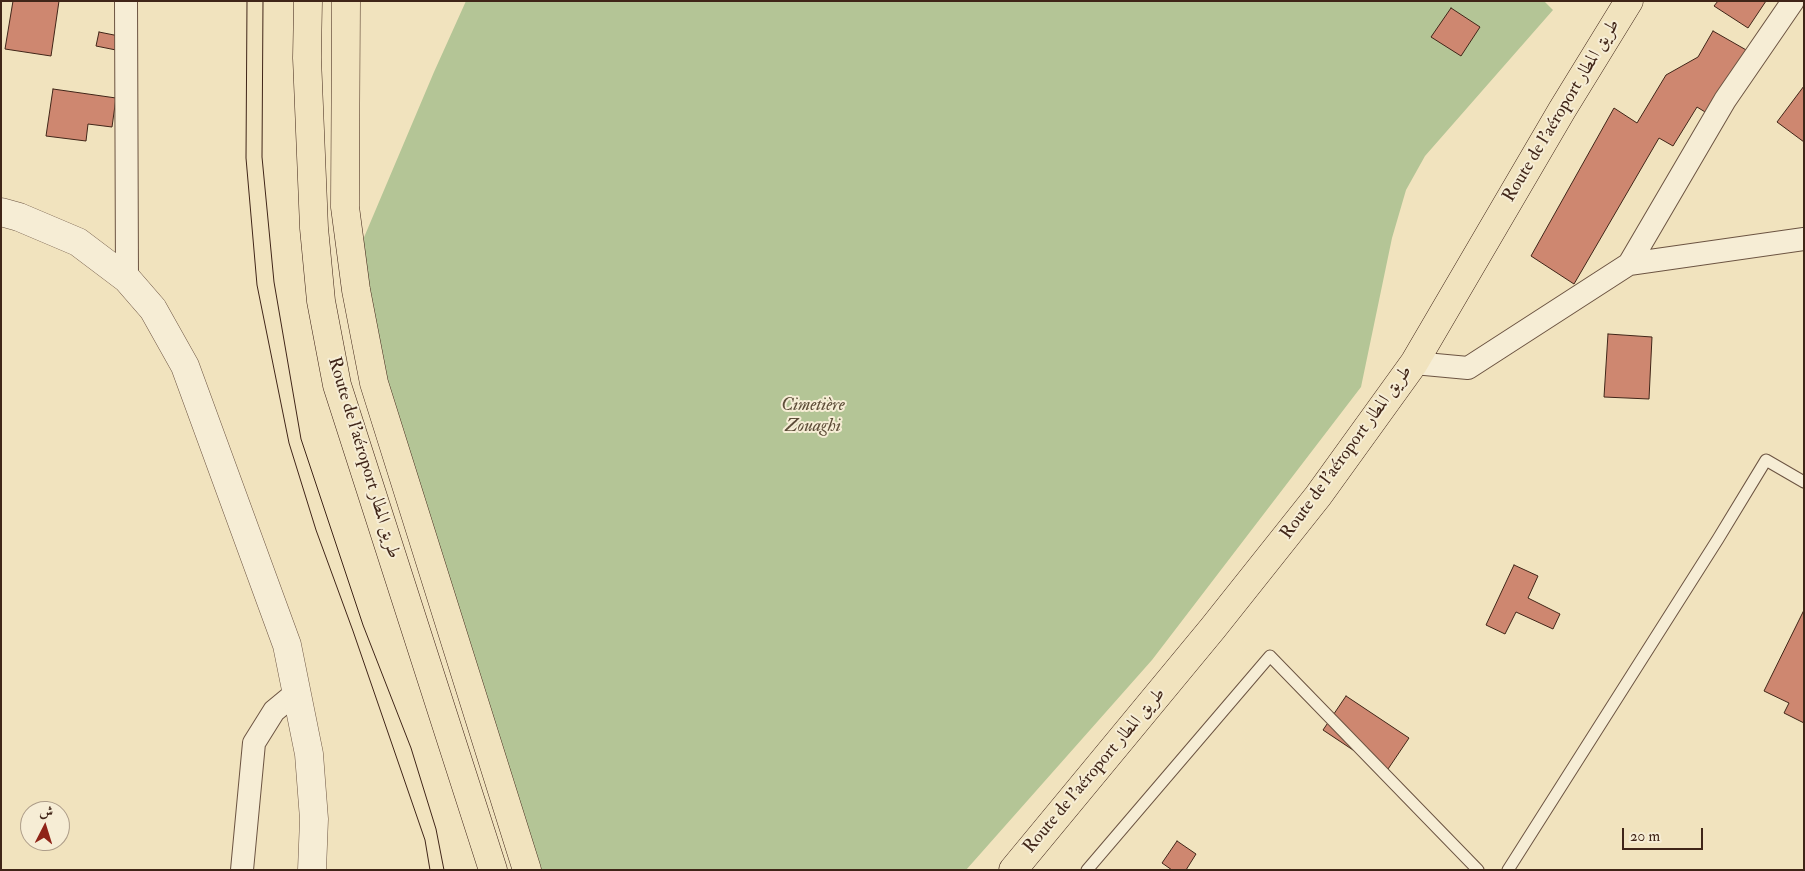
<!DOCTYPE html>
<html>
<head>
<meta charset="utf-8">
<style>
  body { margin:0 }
  #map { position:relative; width:1805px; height:871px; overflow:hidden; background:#f1e3be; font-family:"IM FELL Double Pica",Amiri,serif }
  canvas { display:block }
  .frame { position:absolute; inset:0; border:2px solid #402518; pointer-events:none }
  .north { position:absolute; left:20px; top:801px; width:50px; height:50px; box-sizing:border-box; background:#f6edd5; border:1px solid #ad9d89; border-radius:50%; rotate:5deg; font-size:14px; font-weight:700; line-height:20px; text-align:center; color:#402518 }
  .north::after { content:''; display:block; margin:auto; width:18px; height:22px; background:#8f2418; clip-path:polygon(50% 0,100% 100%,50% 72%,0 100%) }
  .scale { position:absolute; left:1622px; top:828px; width:81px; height:22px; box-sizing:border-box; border:2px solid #402518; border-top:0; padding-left:6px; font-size:15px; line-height:18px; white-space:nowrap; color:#402518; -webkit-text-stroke:4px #f6edd5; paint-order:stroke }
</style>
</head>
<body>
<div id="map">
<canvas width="1805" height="871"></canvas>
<div class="frame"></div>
<div class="north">ش</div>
<div class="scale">20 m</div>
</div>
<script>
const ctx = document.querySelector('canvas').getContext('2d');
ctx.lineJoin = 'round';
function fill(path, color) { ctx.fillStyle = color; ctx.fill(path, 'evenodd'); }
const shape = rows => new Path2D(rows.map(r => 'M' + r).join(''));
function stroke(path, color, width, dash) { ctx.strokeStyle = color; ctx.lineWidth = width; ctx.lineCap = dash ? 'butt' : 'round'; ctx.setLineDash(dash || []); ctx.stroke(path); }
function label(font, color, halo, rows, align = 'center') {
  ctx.font = font + ' "IM FELL Double Pica",Amiri,serif'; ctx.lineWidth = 4; ctx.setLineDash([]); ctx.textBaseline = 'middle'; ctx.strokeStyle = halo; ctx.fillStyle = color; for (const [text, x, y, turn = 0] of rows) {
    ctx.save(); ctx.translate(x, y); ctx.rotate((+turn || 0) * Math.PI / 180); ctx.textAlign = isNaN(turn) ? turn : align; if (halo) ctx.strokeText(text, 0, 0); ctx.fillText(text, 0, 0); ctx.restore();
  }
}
const green = shape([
  [466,1,1544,1,1553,10,1425,156,1406,190,1392,238,1361,387,1152,660,966,870,522,870,354,261,434,72]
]);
const building = shape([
  [13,1,59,1,51,56,5,49,13,1],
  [1718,1,1766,1,1748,28,1714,6,1718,1],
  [1451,8,1480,27,1461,56,1431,37,1451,8],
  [1713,31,1748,51,1710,115,1697,107,1673,146,1659,138,1574,284,1531,256,1614,108,1637,123,1666,75,1698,57,1713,31],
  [99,32,119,36,116,50,96,46,99,32],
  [1804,86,1804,142,1777,122,1804,86],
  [53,89,116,98,112,127,88,124,86,141,46,136,53,89],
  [1608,334,1652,337,1649,399,1604,397,1608,334],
  [1514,565,1538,576,1528,598,1560,614,1553,629,1516,612,1505,634,1486,625,1514,565],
  [1804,610,1804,723,1784,713,1789,703,1764,691,1804,610],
  [1346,696,1409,738,1386,772,1323,730,1346,696],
  [1177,841,1196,854,1186,870,1172,870,1162,863,1177,841]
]);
const service = shape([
  [1087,870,1270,656,1478,870],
  [1508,870,1718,539,1766,460,1804,482]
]);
const minor = shape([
  [126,1,127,279],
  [1629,264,1725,100,1793,1],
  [1414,363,1468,368,1629,264,1804,239],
  [242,870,254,743,274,711,297,692]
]);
const tertiary = shape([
  [1,212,19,217,78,242,127,279,153,309,185,366,287,645,309,754,314,819,312,870]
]);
const trunk = shape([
  [308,1,307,58,314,228,321,301,337,385,493,870],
  [346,1,345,207,356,290,374,383,527,870],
  [1013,870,1213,628,1318,496,1414,363,1562,110,1629,1]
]);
const tram = shape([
  [247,1,246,158,257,285,289,443,316,530,353,631,425,840,430,870],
  [263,1,262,157,274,282,301,439,363,625,411,748,436,829,444,870]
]);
const streetNames = [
  ["Route de l'aéroport طريق المطار",1562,111,-59],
  ["Route de l'aéroport طريق المطار",1347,453,-54],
  ["Route de l'aéroport طريق المطار",363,458,73],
  ["Route de l'aéroport طريق المطار",1095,771,-50]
];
const parkNames = [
  ["Cimetière",813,406],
  ["Zouaghi",813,427]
];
fill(green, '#b4c596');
fill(building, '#ce8770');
stroke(building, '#402518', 1);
stroke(service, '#6c5442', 13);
stroke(minor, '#6c5442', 24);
stroke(tertiary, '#6c5442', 29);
stroke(trunk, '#402518', 29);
stroke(service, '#f6edd5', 11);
stroke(minor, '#f6edd5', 22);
stroke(tertiary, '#f6edd5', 28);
stroke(trunk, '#f1e3be', 28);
stroke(tram, '#402518', 1);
label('18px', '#402518', '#f6edd5', streetNames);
label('italic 18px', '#5d4d38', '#f6edd5', parkNames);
</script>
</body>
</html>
